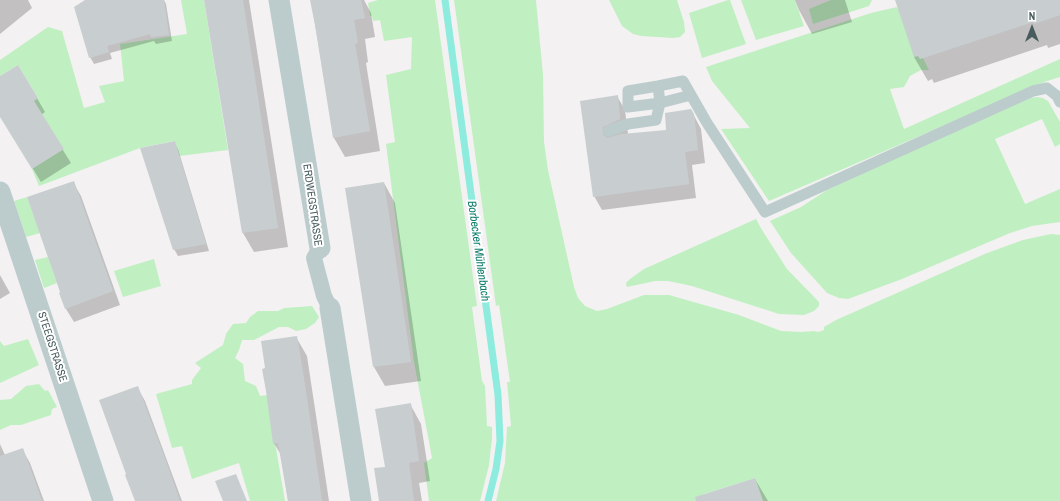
<!DOCTYPE html>
<html>
<head>
<meta charset="utf-8">
<style>
  body { margin:0 }
  #map { position:relative; width:1060px; height:501px; overflow:hidden; background:#f3f1f2; font-family:"Archivo Narrow",sans-serif }
  canvas { display:block }
  .north { position:absolute; left:1012px; top:8px; width:40px; height:40px; -webkit-text-stroke:3px #fff; paint-order:stroke; rotate:0deg; font-size:11px; font-weight:700; line-height:16px; text-align:center; color:#485c5e }
  .north::after { content:''; display:block; margin:auto; width:14px; height:18px; background:#485c5e; clip-path:polygon(50% 0,100% 100%,50% 72%,0 100%) }
</style>
</head>
<body>
<div id="map">
<canvas width="1060" height="501"></canvas>
<div class="north">N</div>
</div>
<script>
const ctx = document.querySelector('canvas').getContext('2d');
ctx.lineJoin = 'round';
function fill(path, color) { ctx.fillStyle = color; ctx.fill(path, 'evenodd'); }
const shape = rows => new Path2D(rows.map(r => 'M' + r).join(''));
function stroke(path, color, width, dash) { ctx.strokeStyle = color; ctx.lineWidth = width; ctx.lineCap = dash ? 'butt' : 'round'; ctx.setLineDash(dash || []); ctx.stroke(path); }
function label(font, color, halo, rows, align = 'center') {
  ctx.font = font + ' "Archivo Narrow",sans-serif'; ctx.lineWidth = 4; ctx.setLineDash([]); ctx.textBaseline = 'middle'; ctx.strokeStyle = halo; ctx.fillStyle = color; for (const [text, x, y, turn = 0] of rows) {
    ctx.save(); ctx.translate(x, y); ctx.rotate((+turn || 0) * Math.PI / 180); ctx.textAlign = isNaN(turn) ? turn : align; if (halo) ctx.strokeText(text, 0, 0); ctx.fillText(text, 0, 0); ctx.restore();
  }
}
const green = shape([
  [181,0,204,0,228,150,179,156,174,141,140,148,39,186,32,169,33,100,38,98,18,65,0,76,0,60,48,27,62,31,84,108,105,102,99,86,124,81,120,44,187,34],
  [378,0,435,0,477,306,472,307,482,381,485,386,487,426,492,427,492,438,489,465,480,501,429,501,424,463,432,458,414,362,386,144,395,142,386,75,411,69,412,37,384,41,380,20,373,21,372,16,370,16,368,3],
  [454,0,536,0,543,75,544,142,548,170,574,287,578,298,585,306,597,311,607,309,644,295,669,295,739,315,781,331,802,332,814,331,818,332,824,330,824,327,836,320,987,253,1023,240,1051,234,1060,235,1060,501,763,501,755,478,704,494,706,501,496,501,505,463,507,427,511,426,507,382,510,382,499,305,496,306],
  [609,0,677,0,684,22,685,32,680,37,673,38,641,36,633,34,622,26],
  [728,0,730,0,746,44,702,58,689,13],
  [741,0,795,0,804,26,756,40],
  [831,0,872,0,869,6,813,24,809,9],
  [897,7,929,70,921,70,910,76,904,87,890,89,904,129,1060,59,1060,77,1047,81,769,201,721,129,750,128,712,81,706,67,871,13],
  [1037,97,1043,98,1048,101,1060,122,1060,144,1055,147,1042,119,995,139,1025,204,1060,189,1060,222,1032,226,1010,233,902,279,848,299,839,298,827,293,791,253,770,221,801,207,827,190,928,143,1030,98],
  [27,197,40,233,26,237,14,201],
  [756,219,762,230,787,269,819,302,819,306,814,311,804,315,779,314,692,286,668,281,655,281,627,287,626,283,630,279,644,269],
  [48,257,57,283,44,288,35,260],
  [154,259,161,286,123,297,114,271],
  [312,306,319,317,315,323,306,329,296,331,288,327,279,327,254,340,242,340,239,350,235,358,243,364,245,381,256,386,260,396,267,395,285,501,250,501,239,463,192,479,182,446,172,448,156,394,192,384,192,380,201,368,195,363,223,345,226,334,233,324,246,323,250,317,258,311,278,311,284,308],
  [28,339,39,365,0,383,0,341,4,346],
  [39,384,45,391,48,390,57,407,52,409,51,415,21,425,11,425,0,430,0,400,11,399,26,386]
]);
const shadow = shape([
  [0,0,28,0,32,8,0,34],
  [87,0,164,0,166,4,172,41,156,44,154,41,110,53,112,59,94,64,90,57],
  [205,0,249,0,288,247,254,252,243,233],
  [311,0,364,0,371,13,375,37,365,39,368,62,366,63,380,151,345,157,334,138],
  [795,0,845,0,852,22,812,34,799,10],
  [908,0,1060,0,1060,44,1048,48,1047,45,934,83,932,79,928,81,914,57],
  [0,77,37,98,45,112,41,115,71,163,41,182,11,133,0,106],
  [617,96,625,110,628,134,667,131,691,110,701,129,705,163,692,165,696,198,602,210,594,196,581,102],
  [174,143,178,149,209,251,178,256,174,249],
  [73,182,81,196,120,305,74,322,66,309,60,293],
  [384,183,395,203,421,381,385,386,374,367],
  [0,275,10,293,0,299],
  [296,337,307,356,329,501,288,501,281,455,274,443,266,368],
  [137,387,145,401,182,501,136,501],
  [410,404,421,424,430,481,419,483,422,501,380,501,386,468],
  [0,444,5,455,22,449,30,463,44,501,3,501,0,492],
  [755,479,768,501,707,501]
]);
const stream = shape([
  [445,0,498,395,500,441,496,469,488,501]
]);
const building = shape([
  [85,0,164,0,169,35,151,37,150,34,107,46,109,52,89,58,74,7],
  [204,0,243,0,278,228,242,233],
  [310,0,361,0,365,18,354,20,358,43,355,44,370,131,333,138,315,25],
  [895,0,1060,0,1060,15,1034,24,1033,22,920,59,918,56,914,57],
  [18,65,38,98,34,101,64,149,32,169,0,117,0,76],
  [618,95,620,119,603,127,603,134,607,138,622,134,666,130,665,113,691,109,694,114,698,150,685,152,689,184,593,197,580,101],
  [175,141,206,244,173,250,140,148],
  [74,181,113,291,65,309,59,293,60,292,27,197],
  [384,182,411,362,373,367,345,188],
  [297,336,305,385,322,501,288,501,278,443,273,444,266,391,262,369,265,368,261,341],
  [138,386,166,461,180,501,135,501,125,475,126,474,99,400],
  [411,403,419,461,409,463,414,501,379,501,374,468,385,467,375,409],
  [23,448,42,501,0,501,0,456],
  [236,474,247,501,223,501,215,481],
  [755,478,763,501,696,501,695,497]
]);
const service = shape([
  [658,86,628,91,628,107,660,103,691,95],
  [609,131,628,124,656,120,660,103,658,86,683,81,707,123,765,212,1033,91,1047,88,1057,96,1060,102]
]);
const pedestrian = shape([
  [320,248,314,258,324,296,330,308]
]);
const minor = shape([
  [279,0,320,248],
  [0,192,103,501],
  [330,308,361,501]
]);
const streetNames = [
  ["ERDWEGSTRASSE",312,205,82],
  ["STEEGSTRASSE",52,347,72]
];
const waterNames = [
  ["Borbecker Mühlenbach",478,251,82]
];
fill(green, '#c0f0c1');
fill(shadow, '#0003');
stroke(stream, '#8decdd', 7);
fill(building, '#c8ced0');
stroke(service, '#bccccd', 11);
stroke(pedestrian, '#bccccd', 16);
stroke(minor, '#bccccd', 21);
label('11px', '#485c5e', '#fff', streetNames);
label('italic 12px', '#0e7e6c', '#fff', waterNames);
</script>
</body>
</html>
